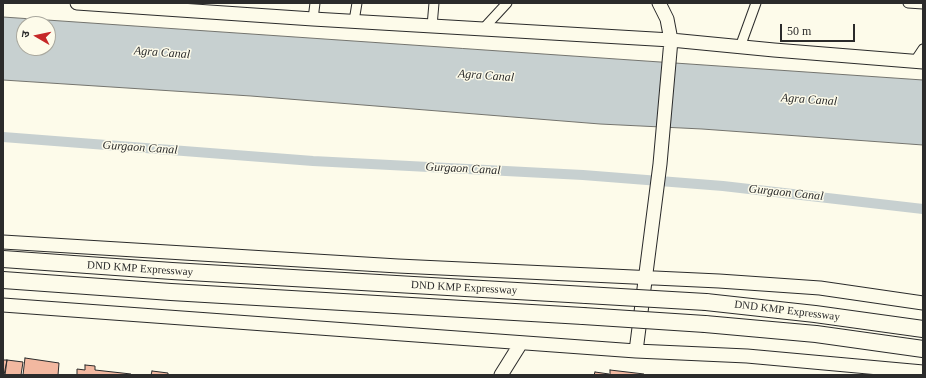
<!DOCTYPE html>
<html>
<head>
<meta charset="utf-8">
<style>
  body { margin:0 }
  #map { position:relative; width:926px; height:378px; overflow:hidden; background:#fdfbea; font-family:"Times New Roman","Noto Sans Devanagari",serif }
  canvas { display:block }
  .frame { position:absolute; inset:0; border:4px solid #2b2b2b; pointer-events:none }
  .north { position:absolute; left:16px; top:16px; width:40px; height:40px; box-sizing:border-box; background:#fdfbea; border:1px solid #a9a89e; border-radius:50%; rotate:279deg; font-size:11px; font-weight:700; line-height:16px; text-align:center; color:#2b2b2b }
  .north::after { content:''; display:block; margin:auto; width:14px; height:18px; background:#c62828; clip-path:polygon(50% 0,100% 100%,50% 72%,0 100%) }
  .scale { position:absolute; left:780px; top:24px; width:75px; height:18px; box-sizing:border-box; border:2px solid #2b2b2b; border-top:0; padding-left:5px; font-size:12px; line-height:14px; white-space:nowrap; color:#2b2b2b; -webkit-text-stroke:3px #fdfbea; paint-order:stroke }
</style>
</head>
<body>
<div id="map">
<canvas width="926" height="378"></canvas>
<div class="frame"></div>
<div class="north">उ</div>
<div class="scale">50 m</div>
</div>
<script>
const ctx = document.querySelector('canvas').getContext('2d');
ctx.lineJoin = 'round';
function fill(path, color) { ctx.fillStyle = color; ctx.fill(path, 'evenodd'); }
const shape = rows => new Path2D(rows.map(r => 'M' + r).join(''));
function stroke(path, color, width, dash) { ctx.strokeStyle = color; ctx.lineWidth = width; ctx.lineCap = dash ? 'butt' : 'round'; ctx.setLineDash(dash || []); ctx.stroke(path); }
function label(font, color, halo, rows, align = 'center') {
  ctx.font = font + ' "Times New Roman",serif'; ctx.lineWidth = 3; ctx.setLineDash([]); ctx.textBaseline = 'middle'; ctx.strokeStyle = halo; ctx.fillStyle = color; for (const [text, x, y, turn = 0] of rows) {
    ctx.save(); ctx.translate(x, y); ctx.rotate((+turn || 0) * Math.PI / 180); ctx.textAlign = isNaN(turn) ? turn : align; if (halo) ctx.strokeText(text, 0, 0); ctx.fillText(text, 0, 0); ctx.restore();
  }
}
const water = shape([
  [3,17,923,80,923,145,702,129,600,124,251,96,3,80,3,17],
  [24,24,48,24,48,48,24,48,24,24]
]);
const canal = shape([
  [3,137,313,161,583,175,723,186,923,209]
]);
const building = shape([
  [25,358,59,363,58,375,23,375,25,358],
  [3,360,7,360,4,375,3,375,3,360],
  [7,360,23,362,21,375,5,375,7,360],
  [85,365,95,366,95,370,131,374,131,375,77,375,77,369,85,370,85,365],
  [610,370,644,374,644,375,610,375,610,370],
  [152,371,168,373,168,375,151,375,152,371],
  [595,372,609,374,609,375,594,375,595,372]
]);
const street = shape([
  [908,3,923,4],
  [313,19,315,3],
  [354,21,357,3],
  [432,26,434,3],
  [483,29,507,3],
  [740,47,756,3],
  [915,61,923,49]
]);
const secondary = shape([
  [77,3,313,19,671,40,774,50,923,62],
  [3,242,398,266,719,281,820,288,923,303],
  [3,305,636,351,747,356,923,372],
  [636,351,660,164,671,40,667,19,659,3],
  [501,375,521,343]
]);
const highway = shape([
  [3,259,172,271,586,295],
  [3,280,171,292,583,316],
  [706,302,815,314,923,329],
  [705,324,816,334,923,349]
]);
const highwayBridge = shape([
  [586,295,706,302],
  [583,316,705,324]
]);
const streetNames = [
  ["DND KMP Expressway",140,269,4],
  ["DND KMP Expressway",464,288,3],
  ["DND KMP Expressway",787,311,7]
];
const waterNames = [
  ["Agra Canal",162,53,4],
  ["Agra Canal",486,76,4],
  ["Agra Canal",809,100,4],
  ["Gurgaon Canal",140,148,4],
  ["Gurgaon Canal",463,169,3],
  ["Gurgaon Canal",786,193,6]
];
fill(water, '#c7d0d0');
stroke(water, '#74746e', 1);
stroke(canal, '#c7d0d0', 10);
fill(building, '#f2b8a0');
stroke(building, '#2b2b2b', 1);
stroke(street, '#2b2b2b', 11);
stroke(secondary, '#2b2b2b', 15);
stroke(highway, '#2b2b2b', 18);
stroke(street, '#fdfbea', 9);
stroke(secondary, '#fdfbea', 13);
stroke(highway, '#fdfbea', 16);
stroke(highwayBridge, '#2b2b2b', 18, []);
stroke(highwayBridge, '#fdfbea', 16);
label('11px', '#2b2b2b', '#fdfbea', streetNames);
label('italic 12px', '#2b2b2b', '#fdfbea', waterNames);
</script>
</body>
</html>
